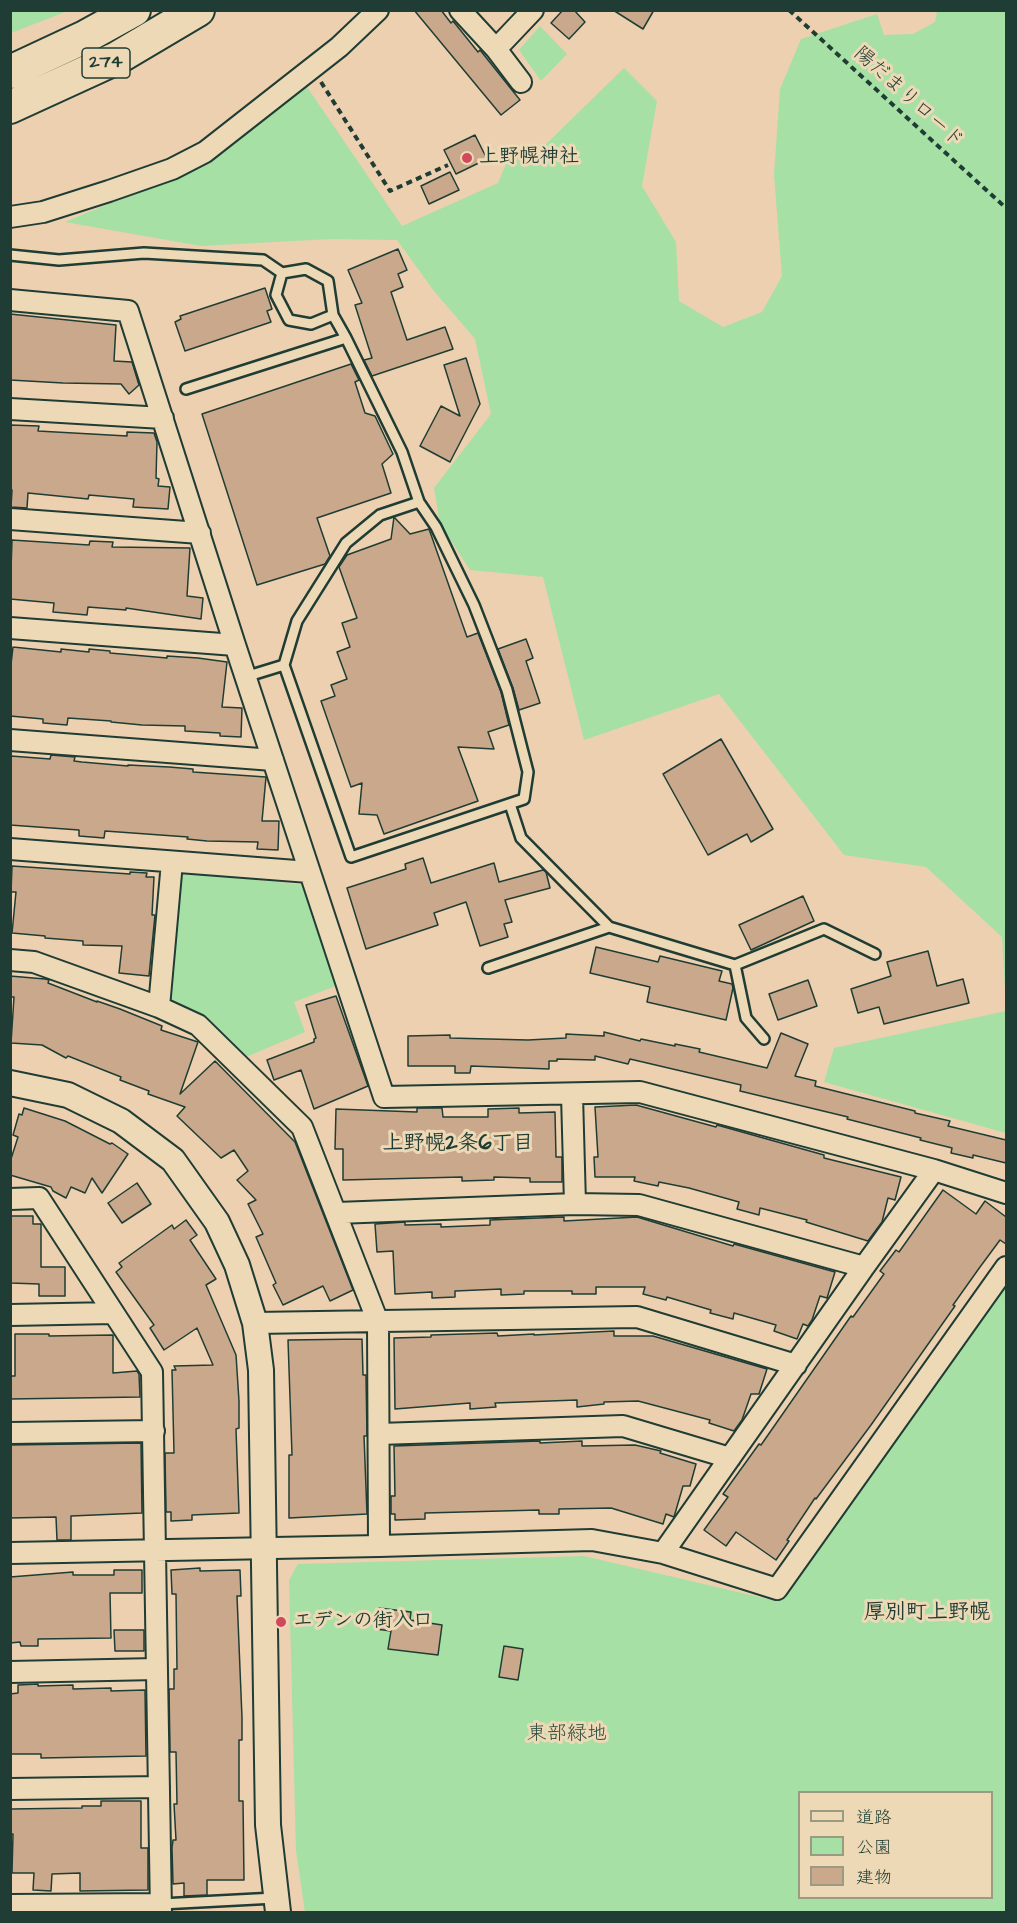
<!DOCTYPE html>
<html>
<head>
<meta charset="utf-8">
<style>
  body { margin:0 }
  #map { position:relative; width:1017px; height:1923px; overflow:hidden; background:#edd0af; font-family:"Architects Daughter","Klee One",sans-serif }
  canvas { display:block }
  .frame { position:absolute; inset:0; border:12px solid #1f3d34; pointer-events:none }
  .legend { position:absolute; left:798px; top:1791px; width:195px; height:108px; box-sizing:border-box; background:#eed9b7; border:2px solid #9b9b83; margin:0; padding:8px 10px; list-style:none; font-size:18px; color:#1f3d34 }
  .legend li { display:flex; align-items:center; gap:12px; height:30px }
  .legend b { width:30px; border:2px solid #9b9b83 }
</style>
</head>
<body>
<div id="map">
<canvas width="1017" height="1923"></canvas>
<div class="frame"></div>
<ul class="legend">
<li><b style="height:8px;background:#eed9b7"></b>道路</li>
<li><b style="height:16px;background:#a6e0a5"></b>公園</li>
<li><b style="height:16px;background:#caa88b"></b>建物</li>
</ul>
</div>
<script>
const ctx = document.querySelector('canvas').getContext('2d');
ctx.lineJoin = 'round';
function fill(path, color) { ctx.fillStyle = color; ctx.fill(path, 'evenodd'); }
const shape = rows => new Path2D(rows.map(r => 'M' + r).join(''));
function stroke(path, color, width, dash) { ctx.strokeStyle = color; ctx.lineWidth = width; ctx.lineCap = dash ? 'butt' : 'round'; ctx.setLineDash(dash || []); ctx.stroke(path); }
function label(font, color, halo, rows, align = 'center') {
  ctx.font = font + ' "Architects Daughter","Klee One",sans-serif'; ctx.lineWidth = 6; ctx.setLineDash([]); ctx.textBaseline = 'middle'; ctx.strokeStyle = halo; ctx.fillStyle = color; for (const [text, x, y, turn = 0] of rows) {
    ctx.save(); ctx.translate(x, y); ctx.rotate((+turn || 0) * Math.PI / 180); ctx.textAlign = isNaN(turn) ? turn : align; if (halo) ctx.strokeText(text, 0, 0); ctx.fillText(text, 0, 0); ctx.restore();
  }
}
const green = shape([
  [11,10,68,10,68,11,11,33],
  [937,11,1006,11,1006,1007,1002,937,926,867,844,855,719,694,584,740,543,577,470,570,440,524,434,488,491,414,475,339,434,291,397,240,330,239,201,246,65,222,199,166,307,87,402,226,498,183,509,157,543,147,624,68,657,101,642,186,676,242,679,301,723,327,762,312,782,276,774,175,780,89,801,39,877,14,884,35,913,34,935,22],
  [540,26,567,54,541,81,519,50],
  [181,872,304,885,336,986,294,1002,305,1032,246,1057,205,1020,170,1005],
  [1006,1011,1006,1133,824,1082,834,1048],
  [1006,1282,1006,1912,305,1912,296,1851,289,1580,298,1564,584,1556,776,1601],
  [800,1792,992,1792,992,1898,800,1898]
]);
const building = shape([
  [414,10,441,10,451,23,453,21,478,52,480,50,520,100,501,115,414,10],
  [563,10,574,10,585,22,569,39,551,23,563,10],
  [613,10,654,10,643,29,613,10],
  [475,135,487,159,456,174,444,150,475,135],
  [450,172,459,190,429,204,421,186,450,172],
  [398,249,407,270,398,274,403,287,391,292,407,340,445,327,453,349,372,376,364,360,372,358,355,305,362,303,348,270,398,249],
  [265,288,272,309,267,311,271,322,185,351,175,322,181,319,180,316,265,288],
  [10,314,116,325,114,361,132,362,139,385,129,394,121,384,63,383,10,380,10,314],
  [466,358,480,404,450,462,420,446,441,406,460,416,444,365,466,358],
  [351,364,359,380,355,382,365,413,375,416,393,454,382,464,391,493,317,518,330,556,325,564,257,585,202,414,351,364],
  [10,425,39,426,38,431,127,436,127,432,154,433,157,442,156,478,159,479,158,486,170,487,168,509,133,507,134,499,89,495,88,499,28,493,27,508,11,507,12,490,10,490,10,425],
  [394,517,410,534,429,529,467,637,478,633,501,692,509,725,488,732,494,749,458,747,478,801,384,834,377,815,359,814,362,783,351,787,321,701,335,696,331,685,347,679,337,652,350,647,342,623,357,618,339,567,347,555,391,539,394,517],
  [12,540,89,545,90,541,113,542,112,547,190,548,187,596,203,598,201,619,126,608,126,610,88,607,87,615,53,612,54,603,10,599,12,540],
  [526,639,533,658,526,661,540,703,519,710,513,688,498,649,526,639],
  [13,647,61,652,61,649,89,652,89,649,110,651,110,653,167,658,167,656,198,658,227,662,222,707,242,708,241,737,220,736,220,733,185,731,185,726,142,725,111,722,111,721,68,718,67,725,43,723,43,719,10,716,10,673,13,647],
  [721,739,773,829,751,842,747,834,708,855,663,774,721,739],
  [51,755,75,757,74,761,82,762,128,766,128,765,169,767,193,769,193,772,266,777,262,821,279,821,278,850,257,849,258,842,207,841,187,839,188,837,105,831,104,838,79,836,79,830,10,825,11,756,50,759,51,755],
  [423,858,431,883,494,863,499,882,543,870,546,872,550,888,505,900,512,922,504,924,508,937,480,946,466,902,434,913,438,925,366,949,347,888,406,869,405,864,423,858],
  [12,866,130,874,130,872,147,873,146,877,154,877,152,915,155,915,149,976,119,973,122,946,83,945,83,941,45,938,45,936,12,933,16,892,11,892,12,866],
  [803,896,814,921,751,950,739,925,803,896],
  [596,947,658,962,660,956,722,971,719,981,732,984,733,988,726,1020,647,1002,650,987,590,973,596,947],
  [928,951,937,986,963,979,969,1003,884,1024,879,1007,858,1013,851,989,891,976,887,962,928,951],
  [10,976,45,979,49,980,48,983,97,1002,97,1001,120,1009,162,1026,161,1030,198,1042,180,1094,215,1061,295,1142,353,1290,330,1301,323,1286,283,1305,273,1285,276,1283,256,1237,263,1234,248,1204,256,1200,237,1180,248,1171,234,1150,221,1158,177,1116,185,1107,148,1094,149,1091,120,1080,121,1077,68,1056,66,1058,42,1045,11,1043,14,997,10,997,10,976],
  [808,980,817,1006,778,1020,769,994,808,980],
  [336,996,368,1086,314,1109,301,1070,274,1080,267,1060,314,1042,314,1039,316,1038,306,1005,336,996],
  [604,1032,640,1041,641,1039,675,1046,675,1044,700,1049,699,1052,767,1068,781,1033,808,1044,795,1076,816,1081,815,1086,915,1111,915,1113,950,1121,948,1126,1006,1140,1006,1163,973,1155,973,1158,951,1153,952,1148,920,1140,921,1138,847,1119,848,1117,740,1091,741,1085,630,1059,628,1064,595,1056,595,1060,557,1059,557,1061,549,1061,549,1069,471,1066,470,1073,455,1073,455,1066,408,1066,408,1036,450,1035,450,1038,528,1040,566,1038,566,1034,604,1036,604,1032],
  [636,1105,716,1127,717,1125,824,1155,824,1158,901,1177,895,1200,888,1198,882,1222,868,1241,806,1222,807,1220,760,1208,759,1215,737,1209,739,1202,689,1188,659,1182,658,1186,634,1181,635,1177,595,1177,594,1157,598,1157,595,1107,636,1105],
  [24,1108,65,1121,110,1144,112,1143,128,1154,102,1193,92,1178,85,1193,71,1187,66,1198,53,1191,51,1187,10,1175,10,1162,18,1137,13,1135,19,1114,22,1115,24,1108],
  [417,1108,442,1108,443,1117,488,1117,488,1109,519,1108,519,1113,555,1112,556,1157,562,1157,562,1182,530,1182,530,1178,494,1177,494,1180,462,1181,462,1177,343,1180,343,1149,335,1149,336,1109,417,1112,417,1108],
  [137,1183,151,1204,122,1223,108,1203,137,1183],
  [943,1190,976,1214,985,1201,1006,1217,1006,1244,1000,1240,980,1267,953,1305,955,1306,871,1425,816,1499,815,1498,787,1540,789,1541,776,1560,736,1532,726,1546,704,1530,728,1497,723,1494,759,1444,761,1445,851,1316,853,1317,884,1274,880,1271,896,1250,899,1252,943,1190],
  [10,1216,33,1216,33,1224,41,1224,41,1267,65,1267,65,1296,39,1296,39,1284,10,1283,10,1216],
  [564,1217,564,1221,637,1217,733,1246,734,1244,835,1272,827,1298,820,1296,812,1320,808,1326,803,1324,797,1339,774,1331,776,1325,734,1313,733,1319,710,1313,711,1310,667,1297,666,1300,643,1294,645,1287,596,1287,596,1294,572,1294,572,1291,524,1291,524,1294,501,1295,501,1289,455,1291,455,1297,432,1298,432,1292,395,1294,393,1251,377,1252,375,1224,405,1222,405,1225,441,1224,441,1227,490,1225,490,1220,564,1217],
  [186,1220,197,1235,190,1240,216,1279,206,1285,236,1355,239,1401,239,1428,236,1429,239,1513,192,1515,192,1520,171,1521,171,1512,166,1512,165,1453,174,1453,172,1370,176,1370,174,1366,213,1365,197,1328,164,1350,150,1328,154,1325,116,1272,122,1267,119,1263,172,1225,174,1229,186,1220],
  [614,1331,614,1336,653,1336,767,1369,759,1394,751,1394,742,1420,734,1431,709,1423,710,1420,638,1401,604,1402,604,1404,577,1407,577,1400,495,1403,496,1407,470,1409,470,1403,395,1409,394,1338,431,1337,431,1335,497,1333,498,1336,534,1334,534,1335,614,1331],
  [15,1334,49,1334,49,1336,113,1335,113,1373,137,1371,139,1374,140,1397,10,1399,10,1376,15,1376,15,1334],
  [362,1339,363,1375,366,1375,367,1436,364,1436,367,1514,289,1518,289,1455,292,1455,288,1340,362,1339],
  [540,1441,540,1443,582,1441,582,1446,635,1445,661,1451,660,1453,696,1464,690,1486,683,1486,674,1517,666,1514,663,1524,611,1508,559,1509,559,1514,539,1514,539,1510,425,1513,425,1519,395,1520,395,1514,391,1514,391,1496,395,1496,394,1446,540,1441],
  [141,1443,142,1513,71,1516,71,1540,57,1540,56,1517,10,1518,10,1445,141,1443],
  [200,1568,200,1571,240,1570,241,1596,237,1596,242,1718,242,1740,239,1740,239,1801,243,1801,244,1880,207,1880,207,1895,184,1896,184,1883,173,1884,172,1848,173,1840,176,1840,174,1804,177,1804,176,1752,170,1752,169,1689,174,1689,174,1669,177,1669,176,1594,172,1594,171,1570,200,1568],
  [114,1570,142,1570,142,1593,110,1593,111,1638,38,1639,38,1646,21,1646,20,1642,10,1643,10,1577,73,1572,73,1575,114,1575,114,1570],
  [379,1608,411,1612,410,1620,442,1625,438,1655,388,1649,391,1631,376,1629,379,1608],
  [114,1630,144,1630,144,1651,115,1651,114,1630],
  [504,1646,523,1649,518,1680,499,1677,504,1646],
  [38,1684,38,1686,73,1685,73,1689,111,1688,111,1691,145,1690,146,1756,41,1758,41,1754,10,1754,10,1694,18,1693,18,1685,38,1684],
  [101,1801,141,1801,141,1848,148,1848,148,1890,80,1891,80,1873,52,1874,51,1891,33,1890,34,1873,12,1873,13,1834,11,1834,11,1809,82,1808,82,1806,101,1806,101,1801]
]);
const path = shape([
  [789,10,1006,208],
  [321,82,390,191,448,165]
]);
const service = shape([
  [10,255,59,260,144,253,263,260,282,273,306,269,328,281,333,315,311,324,289,320,276,295,282,273],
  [333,315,346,338],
  [186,389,346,338,402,452,419,502,436,527,474,605,507,690,528,772,524,799,351,857,284,665],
  [245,677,284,665,297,621,346,543,380,515,419,502],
  [510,804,521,838,609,927,735,965,746,1018,764,1039],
  [735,965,824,929,875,954],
  [488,968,609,927],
  [161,1904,275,1898]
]);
const minor = shape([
  [460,10,496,49,521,82],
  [496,49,533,10],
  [10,217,43,212,109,191,172,169,205,152,339,47,378,10],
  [10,300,128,311,235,645,384,1097,640,1092,934,1170,1006,1193],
  [10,409,163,418],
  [10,519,200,533],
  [10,628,235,645],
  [10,740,273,760],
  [10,849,309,872],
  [10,960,34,962,159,1007,198,1025,302,1127,378,1322,379,1546],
  [159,1007,172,862],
  [572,1095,575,1204],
  [10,1199,39,1198,152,1372,161,1912],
  [337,1213,575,1204,639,1205,864,1267],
  [10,1315,113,1313],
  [255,1323,637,1317,796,1365],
  [10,1433,154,1431],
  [379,1434,623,1426,730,1458],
  [10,1553,379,1546,592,1540,663,1553,777,1589,1006,1267],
  [663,1553,864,1267,934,1170],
  [10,1672,157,1669],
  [10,1789,159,1787],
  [10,1905,160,1904]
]);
const tertiary = shape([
  [10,1083,68,1095,121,1121,173,1160,217,1222,237,1265,255,1323,261,1370,268,1825,278,1912]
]);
const trunk = shape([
  [10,72,85,37,134,10],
  [10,107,117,58,198,10]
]);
const markers = [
  [467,158,6,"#d1495b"],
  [281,1622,6,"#d1495b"]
];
const shields = [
  [106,63,48]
];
const shieldNames = [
  ["274",106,63]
];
const streetNames = [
  ["陽だまりロード",908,98,42]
];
const poiNames = [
  ["上野幌神社",479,158],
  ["エデンの街入口",293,1622]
];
const parkNames = [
  ["東部緑地",567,1735]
];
const neighbourhoodNames = [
  ["上野幌2条6丁目",458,1145],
  ["厚別町上野幌",927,1614]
];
fill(green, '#a6e0a5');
fill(building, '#caa88b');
stroke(building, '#1f3d34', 1.5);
stroke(service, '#1f3d34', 14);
stroke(minor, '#1f3d34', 24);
stroke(tertiary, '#1f3d34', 28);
stroke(trunk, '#1f3d34', 36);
stroke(path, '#1f3d34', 4, [6, 4.5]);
stroke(service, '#eed9b7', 9);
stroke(minor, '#eed9b7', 20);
stroke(tertiary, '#eed9b7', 24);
stroke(trunk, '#eed9b7', 32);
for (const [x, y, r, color] of markers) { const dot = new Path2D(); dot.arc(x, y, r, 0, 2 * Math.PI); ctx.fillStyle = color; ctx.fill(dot); stroke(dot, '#eed9b7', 2); }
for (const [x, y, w] of shields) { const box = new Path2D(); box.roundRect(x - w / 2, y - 15, w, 30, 4.5); ctx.fillStyle = '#eed9b7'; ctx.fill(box); stroke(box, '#1f3d34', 1.5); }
label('bold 18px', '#1f3d34', null, shieldNames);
label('20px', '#1f3d34', '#eed9b7', streetNames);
label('bold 20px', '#1f3d34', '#eed9b7', poiNames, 'left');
label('20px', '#2c4d3f', '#eed9b7', parkNames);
label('bold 21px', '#1f3d34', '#eed9b7', neighbourhoodNames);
</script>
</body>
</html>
